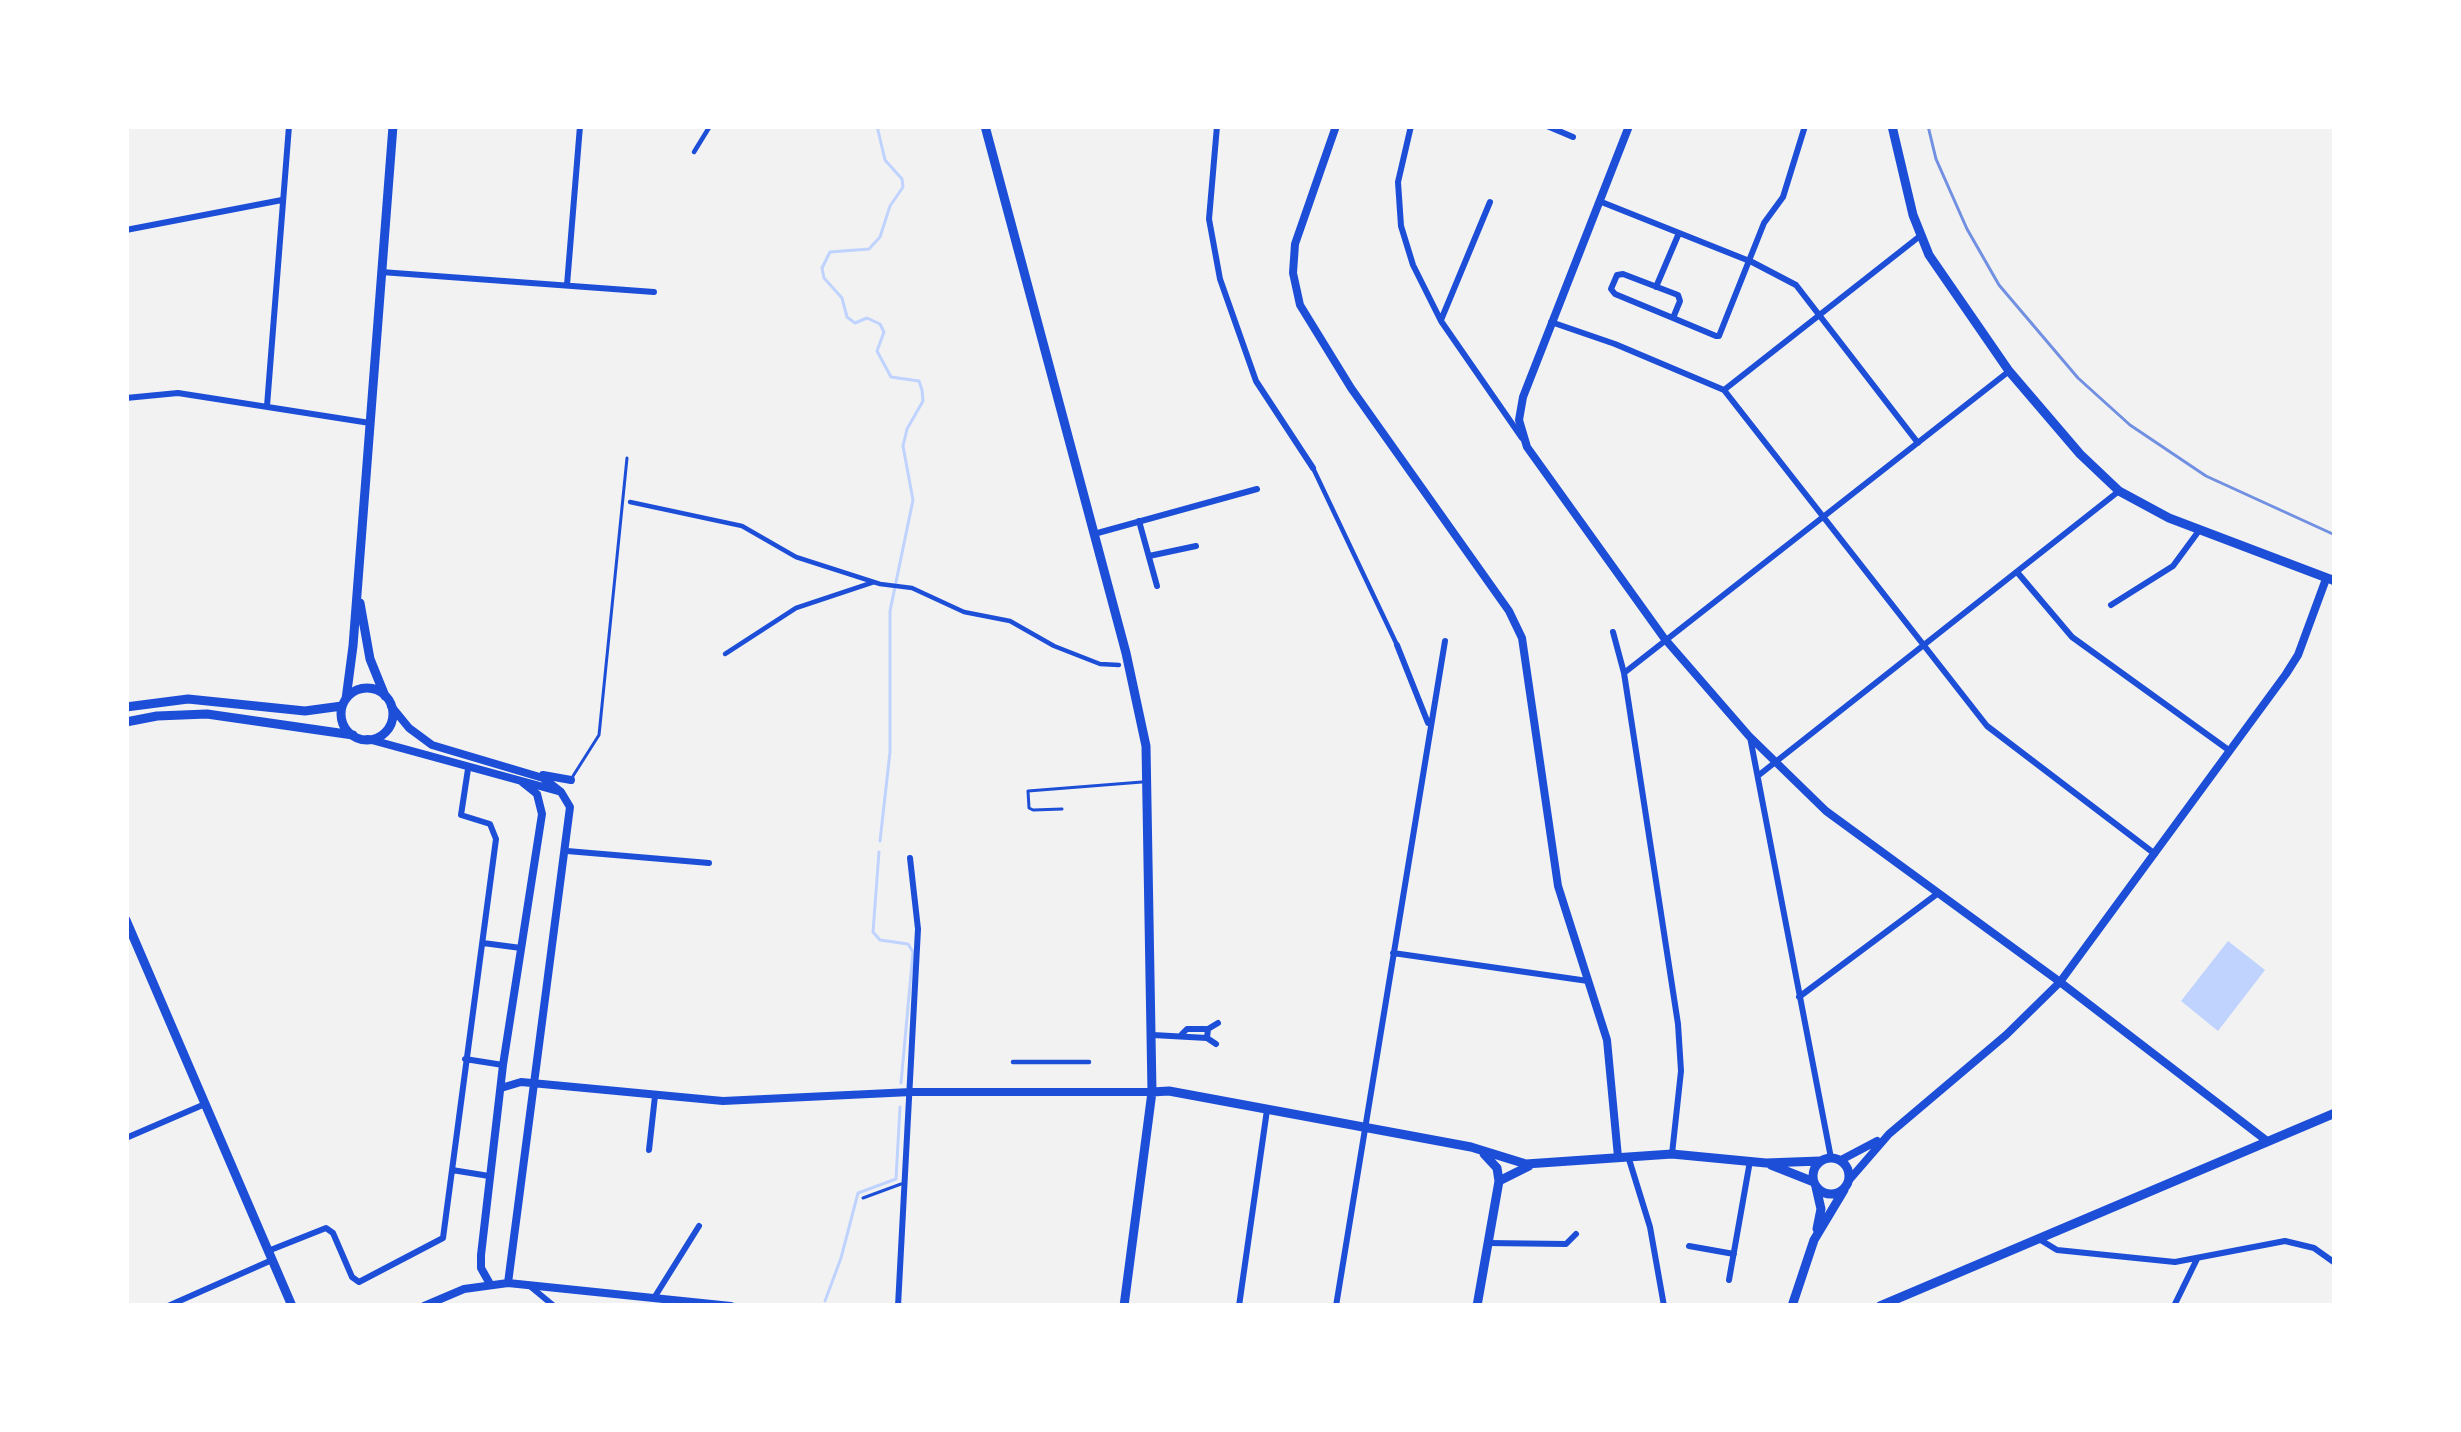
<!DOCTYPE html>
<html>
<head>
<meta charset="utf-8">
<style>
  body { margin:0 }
  #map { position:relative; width:2461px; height:1432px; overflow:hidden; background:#f2f2f2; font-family:Lora,serif }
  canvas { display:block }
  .frame { position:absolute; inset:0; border:129px solid #fff; pointer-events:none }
</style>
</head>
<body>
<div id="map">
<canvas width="2461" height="1432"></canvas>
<div class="frame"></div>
</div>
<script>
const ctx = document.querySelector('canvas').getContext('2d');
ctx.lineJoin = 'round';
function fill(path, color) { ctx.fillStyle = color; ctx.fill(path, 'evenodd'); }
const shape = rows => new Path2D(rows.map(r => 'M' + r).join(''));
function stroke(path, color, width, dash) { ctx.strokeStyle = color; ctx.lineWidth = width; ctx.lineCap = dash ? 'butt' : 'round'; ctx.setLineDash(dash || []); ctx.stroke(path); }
const water = shape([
  [2228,941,2265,970,2218,1031,2181,1001]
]);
const stream = shape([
  [877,126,885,160,902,179,903,187,890,206,880,237,869,249,830,252,822,268,824,278,842,298,847,317,855,323,867,318,880,324,884,332,877,351,891,377,919,381,922,390,923,401,907,429,903,446,913,500,890,611,890,752,880,841],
  [879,852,873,932,880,940,908,944,913,952,901,1083],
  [825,1301,841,1258,858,1193,896,1179,900,1107]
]);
const service = shape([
  [573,776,599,735,627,458],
  [1062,809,1033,810,1029,808,1028,791,1142,782],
  [863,1198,901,1184]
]);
const pedestrian = shape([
  [694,152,710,126],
  [1313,468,1397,645],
  [630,502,742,526,796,557,880,584,912,588,964,612,1010,621,1054,646,1100,664,1119,665],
  [725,654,796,608,874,582],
  [1013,1062,1089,1062]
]);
const minor = shape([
  [1217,126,1209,219,1220,279,1256,381,1313,468],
  [1411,126,1398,182,1401,226,1413,265,1441,321,1522,438],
  [1547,126,1573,137],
  [1599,201,1752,262,1796,285,1918,443],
  [126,230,282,200],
  [381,272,654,292],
  [567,285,580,126],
  [1656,287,1679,233],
  [1673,318,1680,301,1678,295,1623,274,1617,275,1611,289,1615,294,1673,318,1716,336,1719,336,1764,223,1783,197,1805,126],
  [1441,320,1490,202],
  [1551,322,1615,344,1724,390,1987,726,2155,854],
  [1724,390,1920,236],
  [126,398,178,393,370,423],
  [267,406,289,126],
  [1139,521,1157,586],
  [1094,534,1257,489],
  [1149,556,1196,546],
  [2017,572,2072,637,2230,751],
  [2111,605,2173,566,2198,532],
  [1613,632,1624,673],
  [1397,645,1428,723],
  [1750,737,1831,1158],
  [1759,775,2119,491],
  [567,851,709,863],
  [483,943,521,948],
  [1393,953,1588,981],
  [1799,997,1937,894],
  [1182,1034,1187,1029,1206,1029],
  [1153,1035,1207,1038],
  [1216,1044,1207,1038,1208,1029,1218,1023],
  [465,1059,503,1065],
  [126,1138,205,1104],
  [649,1150,655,1096],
  [1672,1154,1681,1071,1678,1024,1624,673,2008,372],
  [1628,1156,1650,1227,1664,1306],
  [452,1170,489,1176],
  [2039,1239,2057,1250,2175,1262,2285,1241,2314,1248,2335,1263],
  [1487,1243,1566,1244,1576,1234],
  [1689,1246,1734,1254],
  [268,1251,326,1228,333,1233,352,1277,359,1282,443,1238,496,839,490,824,461,815,468,769],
  [1729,1280,1750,1161],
  [531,1287,554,1306],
  [654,1298,699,1226],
  [168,1306,272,1260],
  [898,1306,918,929,910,858],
  [1239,1306,1267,1110],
  [1336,1306,1445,641],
  [2174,1306,2197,1259]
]);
const tertiary = shape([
  [1336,126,1295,244,1293,273,1300,305,1351,388,1509,611,1522,638,1558,886,1607,1040,1618,1157],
  [1629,126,1523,397,1519,420,1527,447,1664,638,1749,736,1826,811,2060,982,2267,1141],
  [391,706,409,728,432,745,543,778,561,792,570,807,508,1283],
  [368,739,558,791],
  [543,775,571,780],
  [501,1088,521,1082,723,1101,911,1092,1152,1092],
  [1841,1160,1877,1141],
  [1850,1179,1889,1134,2006,1035,2060,982,2286,674,2298,655,2326,579],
  [490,1284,481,1268,481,1255,503,1065,542,814,537,794,522,782],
  [424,1306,464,1289,508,1283,731,1306]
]);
const secondary = shape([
  [985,126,1126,653,1146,746,1152,1092,1124,1306],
  [360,603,370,659,385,696],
  '341 714a26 26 0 1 1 52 0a26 26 0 1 1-52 0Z',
  [346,699,353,646,393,126],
  [126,707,188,699,305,711,342,706],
  [126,722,157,716,207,714,353,735],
  [1152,1092,1169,1091,1471,1147,1526,1164,1672,1154,1766,1163,1820,1161],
  '1813 1176a18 18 0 1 1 36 0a18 18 0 1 1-36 0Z',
  [1771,1165,1814,1182],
  [1499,1181,1529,1166],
  [1816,1187,1821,1209,1817,1229],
  [1477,1306,1499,1181,1497,1168,1484,1154],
  [1792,1306,1814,1240,1844,1190]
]);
const primary = shape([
  [1892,126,1913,215,1929,255,2009,371,2080,454,2119,491,2169,518,2335,581],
  [126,920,292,1306],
  [1880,1306,2335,1113]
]);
const rail = shape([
  [1928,126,1936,159,1967,229,1999,285,2078,378,2130,425,2206,476,2335,535]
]);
fill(water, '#bfd3fe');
stroke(stream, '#bfd3fe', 3);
stroke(service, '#1d4ed8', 3);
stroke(pedestrian, '#1d4ed8', 4.5);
stroke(minor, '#1d4ed8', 6);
stroke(tertiary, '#1d4ed8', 8);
stroke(secondary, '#1d4ed8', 9);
stroke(primary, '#1d4ed8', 9);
stroke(rail, '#7290e2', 3);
</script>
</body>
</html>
